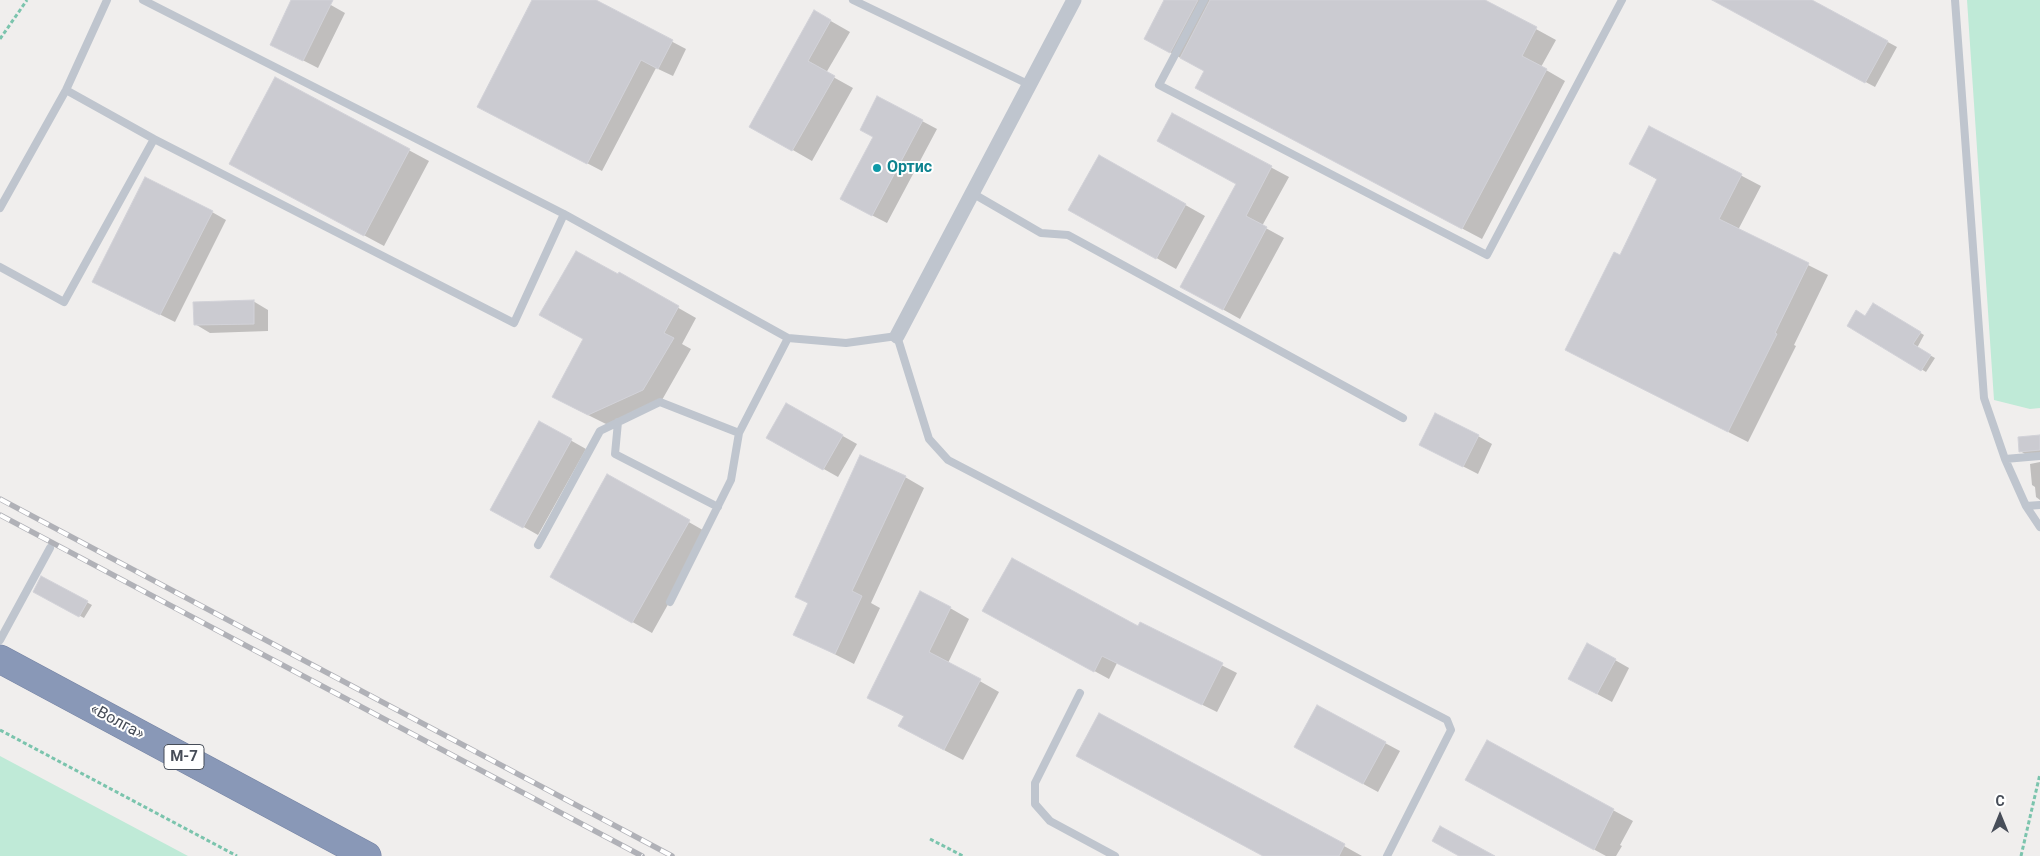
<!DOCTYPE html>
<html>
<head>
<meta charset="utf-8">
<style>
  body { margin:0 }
  #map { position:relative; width:2040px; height:856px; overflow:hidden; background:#f0eeed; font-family:Roboto,sans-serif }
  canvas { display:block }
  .north { position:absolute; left:1975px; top:791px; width:50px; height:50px; -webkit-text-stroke:4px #fff; paint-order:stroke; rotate:0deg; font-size:14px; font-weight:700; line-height:20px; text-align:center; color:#474d58 }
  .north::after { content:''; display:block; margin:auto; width:18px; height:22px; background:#474d58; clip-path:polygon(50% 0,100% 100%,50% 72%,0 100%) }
</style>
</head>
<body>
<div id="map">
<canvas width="2040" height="856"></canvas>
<div class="north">С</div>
</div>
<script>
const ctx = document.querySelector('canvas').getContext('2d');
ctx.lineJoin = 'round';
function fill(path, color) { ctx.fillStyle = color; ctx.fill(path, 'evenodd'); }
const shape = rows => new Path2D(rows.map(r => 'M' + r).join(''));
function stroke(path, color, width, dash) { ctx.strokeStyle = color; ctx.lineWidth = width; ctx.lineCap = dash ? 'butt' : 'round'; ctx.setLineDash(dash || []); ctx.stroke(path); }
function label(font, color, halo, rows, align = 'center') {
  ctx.font = font + ' Roboto,sans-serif'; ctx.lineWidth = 4; ctx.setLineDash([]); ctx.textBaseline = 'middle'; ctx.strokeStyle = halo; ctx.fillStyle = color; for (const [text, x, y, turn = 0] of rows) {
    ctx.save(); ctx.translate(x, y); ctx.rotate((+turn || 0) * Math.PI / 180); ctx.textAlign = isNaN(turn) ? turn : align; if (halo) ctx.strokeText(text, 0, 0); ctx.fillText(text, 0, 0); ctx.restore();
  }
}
const green = shape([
  [1967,0,2040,0,2040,408,2030,409,1994,400],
  [0,756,188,856,0,856]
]);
const shadow = shape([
  [293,0,322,0,345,13,318,68,271,44],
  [534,0,593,0,686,49,673,76,656,68,602,171,493,114],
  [1166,0,1483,0,1556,40,1541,67,1565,81,1482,239,1215,98,1205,71,1164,49],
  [1713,0,1810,0,1897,47,1875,87],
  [815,12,850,32,826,73,853,88,812,161,751,126],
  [276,79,429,161,384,246,250,174],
  [1173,115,1289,177,1262,226,1284,238,1240,319,1199,296,1237,184],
  [922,121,937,129,887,223,856,207,874,137],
  [1649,127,1761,186,1738,230,1828,275,1794,345,1796,346,1748,442,1586,360,1620,257,1658,180,1630,164],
  [1100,157,1205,216,1176,269,1089,220],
  [212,212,226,220,175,322,109,289],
  [619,274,696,318,682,344,691,349,662,400,608,425,572,407],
  [253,301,268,310,268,331,210,333,195,324],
  [1873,305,1924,335,1917,348,1935,358,1926,372,1849,326,1866,317],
  [786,404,857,444,838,477,767,437],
  [540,423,586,449,538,535,492,509],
  [1478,436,1492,444,1478,474,1421,445],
  [2040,436,2040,453,2025,454,2020,451],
  [2040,462,2040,500,2036,497,2035,487,2032,485,2030,464],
  [608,476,708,533,652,633,551,576],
  [905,477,924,488,871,603,880,608,854,664,795,634,809,604,796,596],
  [42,578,92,605,84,618,34,591],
  [950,608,969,619,948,663,999,692,963,760,919,737,905,717,868,698],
  [999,619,1138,628,1140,624,1237,673,1217,712,1117,663,1109,679],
  [1615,660,1629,668,1612,702,1584,687],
  [1488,742,1633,821,1620,845,1622,846,1616,856,1606,856,1486,791],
  [1385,743,1400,751,1378,792,1310,755],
  [1344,846,1362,856,1264,856]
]);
const building = shape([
  [291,0,333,0,303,61,270,45,291,0],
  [532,0,596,0,673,40,658,69,641,60,587,164,477,107,532,0],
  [1164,0,1198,0,1170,53,1144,39,1164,0],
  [1210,0,1485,0,1537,27,1522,56,1547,69,1462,229,1195,88,1204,71,1180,58,1210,0],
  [1712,0,1812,0,1888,41,1865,83,1712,0],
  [814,10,831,20,808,61,835,76,792,151,749,127,814,10],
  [275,77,410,149,364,236,229,164,275,77],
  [877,96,923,120,872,216,840,199,873,137,860,130,877,96],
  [1172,113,1272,166,1246,216,1267,227,1223,310,1180,287,1236,184,1157,141,1172,113],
  [1649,126,1742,174,1719,219,1809,263,1775,333,1777,334,1728,432,1565,350,1614,252,1620,255,1657,179,1629,164,1649,126],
  [1099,155,1186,204,1156,259,1068,210,1099,155],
  [145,177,213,211,160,315,92,282,145,177],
  [576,251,618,274,619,272,679,306,664,333,674,338,643,390,588,415,552,397,583,339,539,315,576,251],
  [254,300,254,324,194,325,193,302,254,300],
  [1873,303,1921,332,1913,344,1931,355,1921,371,1847,326,1856,310,1865,316,1873,303],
  [786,403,843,435,823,470,766,438,786,403],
  [1435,413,1479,435,1463,467,1419,445,1435,413],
  [539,421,572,439,523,528,490,510,539,421],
  [2040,435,2040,450,2019,452,2018,437,2040,435],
  [860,455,906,476,852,591,862,596,835,654,793,635,808,603,795,597,860,455],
  [607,474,690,520,632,623,550,577,607,474],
  [1012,558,1138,626,1140,622,1223,663,1202,705,1102,656,1094,672,982,611,1012,558],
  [41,576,88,601,79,617,33,592,41,576],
  [920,591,951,607,929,652,981,679,944,750,898,726,904,716,867,698,920,591],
  [1587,643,1616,659,1597,694,1568,679,1587,643],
  [1317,705,1386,742,1363,784,1294,747,1317,705],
  [1099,713,1345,844,1339,856,1263,856,1076,756,1099,713],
  [1487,740,1614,809,1594,850,1465,780,1487,740],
  [1440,826,1495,856,1459,856,1432,841,1440,826]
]);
const path = shape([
  [0,39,27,0],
  [0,730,237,856],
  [930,839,963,856],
  [2021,856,2040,774]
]);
const lane = shape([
  [143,0,564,214,788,338,846,343,897,336,929,439,948,460,1447,720,1451,730,1387,856],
  [853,0,1030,85],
  [1204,0,1159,85,1487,255,1622,0],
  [1955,0,1984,398,2005,459,2040,456],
  [66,90,154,139,514,323,564,214],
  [972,193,1041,233,1068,235,1403,418],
  [0,208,66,90,107,0],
  [0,267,64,302,154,139],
  [618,422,615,454,718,507],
  [2005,459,2026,506,2040,505],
  [2026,506,2040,527],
  [538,545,600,431,660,402,739,433],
  [670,602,731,480,739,433,788,338],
  [0,640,50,548],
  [1080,693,1035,783,1035,804,1050,821,1115,856]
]);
const street = shape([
  [897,336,1074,0]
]);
const highway = shape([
  [0,659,367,856]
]);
const rail = shape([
  [0,499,672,856],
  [0,515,642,856]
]);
const markers = [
  [877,168,5,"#0f9aa8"]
];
const shields = [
  [184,757,40]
];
const shieldNames = [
  ["М-7",184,757]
];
const cultureNames = [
  ["Ортис",887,168]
];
const streetNames = [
  ["«Волга»",117,722,28]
];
fill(green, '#bfead7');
fill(shadow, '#0003');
fill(building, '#cbcbd1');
stroke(building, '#d2d2d8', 1);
stroke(highway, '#7583a3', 29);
stroke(path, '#7bc4ad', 3, [4, 2.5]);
stroke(lane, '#bfc5ce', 8);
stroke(street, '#bfc5ce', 15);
stroke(highway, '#8998b7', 28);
stroke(rail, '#b0b1b7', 5.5);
stroke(rail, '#fff', 4, [11]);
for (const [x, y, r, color] of markers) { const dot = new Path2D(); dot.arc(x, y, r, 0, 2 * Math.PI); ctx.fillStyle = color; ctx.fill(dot); stroke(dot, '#fff', 2); }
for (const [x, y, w] of shields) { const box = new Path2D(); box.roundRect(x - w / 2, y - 12.5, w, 25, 4); ctx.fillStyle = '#fff'; ctx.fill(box); stroke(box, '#474d58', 1); }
label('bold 15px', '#474d58', null, shieldNames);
label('bold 16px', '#0d838f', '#fff', cultureNames, 'left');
label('16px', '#474d58', '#fff', streetNames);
</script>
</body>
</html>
